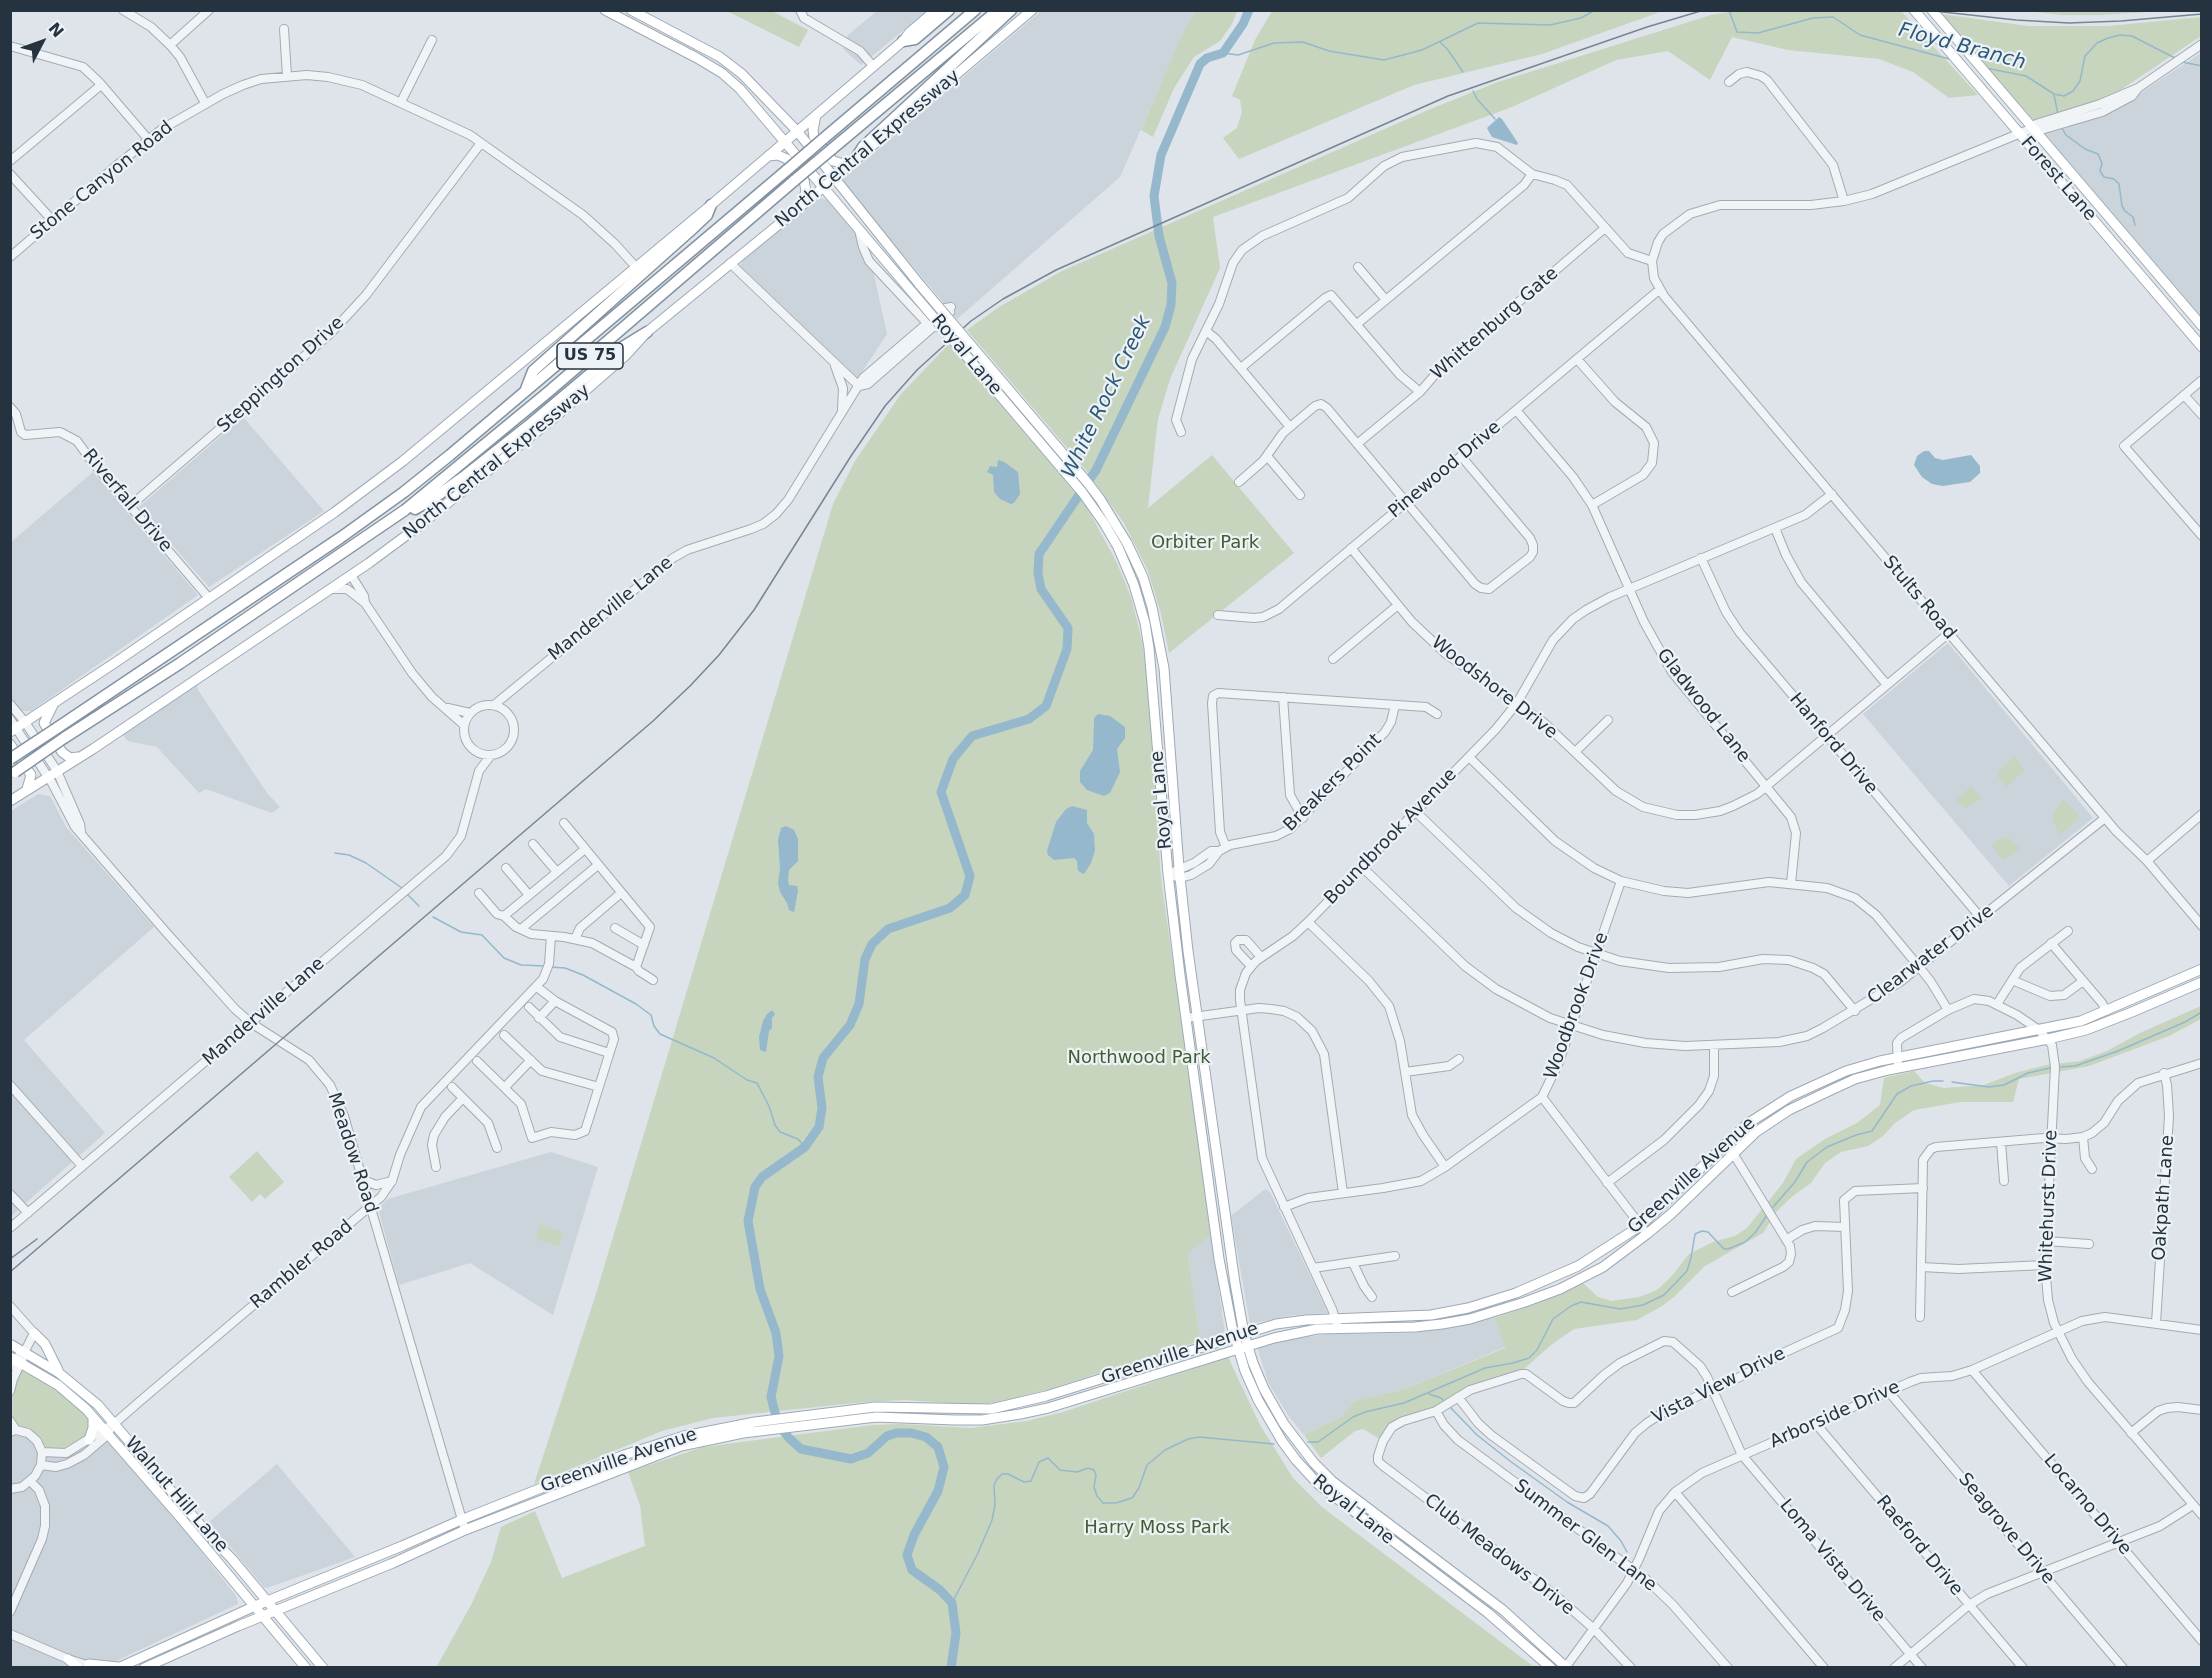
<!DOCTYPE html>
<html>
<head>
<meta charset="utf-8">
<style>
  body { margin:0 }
  #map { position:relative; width:2212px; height:1678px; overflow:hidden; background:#dee4e9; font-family:"DejaVu Sans",sans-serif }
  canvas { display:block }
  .frame { position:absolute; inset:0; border:12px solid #253341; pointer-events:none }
  .north { position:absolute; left:12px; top:12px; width:60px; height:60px; -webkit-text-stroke:4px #edf2f6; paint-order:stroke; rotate:49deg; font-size:16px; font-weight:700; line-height:24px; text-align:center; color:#253341 }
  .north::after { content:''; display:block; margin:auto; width:21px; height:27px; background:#253341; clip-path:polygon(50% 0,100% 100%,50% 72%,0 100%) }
</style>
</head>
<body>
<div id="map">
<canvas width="2212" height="1678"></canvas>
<div class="frame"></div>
<div class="north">N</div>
</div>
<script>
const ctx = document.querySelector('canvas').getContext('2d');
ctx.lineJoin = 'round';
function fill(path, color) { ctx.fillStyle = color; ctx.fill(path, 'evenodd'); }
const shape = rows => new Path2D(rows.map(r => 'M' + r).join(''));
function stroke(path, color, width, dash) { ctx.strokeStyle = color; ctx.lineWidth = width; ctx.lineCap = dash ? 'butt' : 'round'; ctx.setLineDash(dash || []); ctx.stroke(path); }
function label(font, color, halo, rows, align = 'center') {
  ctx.font = font + ' "DejaVu Sans",sans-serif'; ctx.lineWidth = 4.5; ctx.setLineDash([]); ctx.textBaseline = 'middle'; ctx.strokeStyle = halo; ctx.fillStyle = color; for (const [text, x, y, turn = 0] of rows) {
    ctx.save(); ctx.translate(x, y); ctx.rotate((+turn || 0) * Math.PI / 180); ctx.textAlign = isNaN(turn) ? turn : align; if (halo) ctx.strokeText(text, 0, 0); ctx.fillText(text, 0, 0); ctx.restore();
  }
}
const built = shape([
  [877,11,927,11,861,65,843,49,848,35],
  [1041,11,1195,11,1181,38,1120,177,957,319,841,181],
  [2201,53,2201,317,2044,133,2096,118,2116,109],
  [821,198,829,201,867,243,887,334,858,378,740,266,744,259,816,201],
  [243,417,324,511,209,587,139,507],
  [93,472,198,595,31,711,22,711,11,701,10,543],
  [1948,643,2093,818,2009,886,1863,714],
  [197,684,198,690,267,793,280,807,272,813,206,789,199,793,157,747,128,741,121,733],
  [38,794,50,796,66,827,154,927,24,1040,105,1133,11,1216,11,811],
  [551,1152,598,1167,553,1315,470,1263,399,1285,379,1212,380,1207,388,1199],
  [1265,1189,1270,1192,1328,1313,1293,1315,1250,1324,1231,1216],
  [1211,1235,1225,1333,1200,1341,1188,1252],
  [1494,1318,1505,1347,1405,1389,1354,1401,1341,1417,1304,1435,1288,1415,1268,1382,1258,1349,1264,1344,1286,1339,1329,1334,1414,1333],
  [10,1361,87,1416,166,1506,236,1596,238,1604,103,1667,11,1667],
  [277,1464,355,1557,267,1588,264,1587,209,1522]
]);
const green = shape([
  [1740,10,1901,11,1978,95,1949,98,1913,72,1879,59,1788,50,1732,37,1710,80,1668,51,1616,60,1512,107,1213,217,1220,268,1170,379,1158,419,1148,508,1212,455,1294,553,1169,653,1161,614,1148,571,1124,523,1084,468,967,330,999,307,1062,271,1428,110,1498,82,1711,15],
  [727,11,772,11,808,30,799,47],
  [1195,11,1237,11,1232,24,1220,41,1194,57,1174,88,1153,137,1141,130,1181,37],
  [1272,11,1279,10,1663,11,1542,54,1414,85,1239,159,1223,138,1237,128,1242,112,1240,100,1232,96,1255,40],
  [2027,11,2165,11,2099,15,2062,15],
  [1940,14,2028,26,2109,26,2201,17,2201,36,2116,93,2100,101,2033,120],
  [949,344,1084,502,1117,563,1131,597,1142,641,1147,671,1161,878,1211,1235,1188,1253,1200,1341,1046,1390,997,1403,962,1404,904,1400,864,1402,713,1418,662,1431,534,1484,595,1297,833,504,855,461,901,394],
  [2015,757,2025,770,2006,787,1997,775,1999,773,1998,771],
  [1971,787,1981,798,1965,809,1956,800],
  [2063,799,2080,817,2060,835,2052,819,2055,811],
  [2005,838,2011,839,2020,849,2003,860,1992,846,1998,840],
  [2201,1006,2201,1019,2169,1036,2089,1066,2019,1079,2013,1102,1960,1102,1914,1110,1895,1123,1883,1136,1868,1146,1841,1152,1825,1163,1811,1183,1794,1195,1776,1212,1763,1233,1705,1266,1674,1297,1662,1306,1637,1320,1574,1329,1551,1345,1524,1369,1492,1379,1455,1394,1437,1406,1404,1417,1390,1424,1380,1439,1363,1429,1355,1431,1321,1458,1304,1435,1341,1417,1354,1401,1405,1389,1505,1348,1494,1318,1533,1305,1583,1283,1598,1297,1611,1301,1639,1297,1657,1290,1671,1277,1689,1254,1713,1242,1735,1236,1747,1228,1783,1183,1796,1159,1825,1139,1857,1123,1880,1105,1884,1078,1914,1071,1925,1083,1944,1088,1984,1085,2015,1073,2046,1065,2080,1061,2107,1051,2142,1032],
  [257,1151,284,1182,265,1199,260,1194,252,1202,229,1177],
  [540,1225,563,1232,559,1246,536,1239],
  [1228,1357,1260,1425,1293,1478,1322,1507,1534,1667,436,1668,471,1605,491,1562,501,1527,535,1511,562,1578,645,1546,640,1505,628,1472,703,1447,872,1425,901,1424,971,1428,1027,1421,1063,1412],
  [23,1366,72,1401,88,1417,90,1424,88,1435,73,1446,52,1451,47,1449,37,1435,29,1429,17,1426,13,1420,14,1389]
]);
const water = shape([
  [1499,117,1502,119,1518,143,1517,145,1492,137,1489,132,1487,128],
  [1924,451,1929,451,1935,458,1943,460,1971,455,1980,466,1980,473,1970,482,1963,483,1943,486,1932,484,1922,477,1914,465,1917,456],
  [998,460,1004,462,1018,472,1020,494,1014,503,1011,504,1000,499,994,492,993,475,987,472,990,466,997,467],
  [1098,714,1110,716,1125,727,1125,738,1117,749,1120,772,1110,793,1104,796,1087,790,1080,782,1080,771,1093,750,1094,723,1094,718],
  [1072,806,1087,810,1087,823,1094,834,1095,850,1091,863,1084,874,1078,871,1077,861,1074,858,1054,860,1048,855,1047,851,1056,822,1066,809],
  [786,826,794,830,798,839,798,861,789,870,788,880,789,885,797,886,798,891,794,912,789,910,787,903,780,892,778,883,780,869,778,840,781,828],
  [772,1010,775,1014,772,1018,772,1028,769,1031,766,1052,760,1050,759,1037,763,1021,767,1014]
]);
const stream = shape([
  [1729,10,1737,32,1758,33,1813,18,1833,17,1860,35,1953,60],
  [1440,42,1448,50,1463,72],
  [1223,53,1238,55,1274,43,1303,42,1329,51,1384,60,1422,50,1478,23,1550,25,1581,18,1595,10],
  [2182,62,2202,66],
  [1986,68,2026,76,2054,94,2064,96,2073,91,2080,81,2085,56,2097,43,2108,38,2120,35,2132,36,2175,58],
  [1473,91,1477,99,1495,119],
  [2054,95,2058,114],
  [2062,128,2066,135,2085,149,2098,154,2102,163,2100,171,2104,177,2114,179,2119,184,2122,206,2125,211,2133,217,2135,225],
  [335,853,349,855,366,863,402,888],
  [407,894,419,906],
  [433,917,461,932,482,935,504,958,521,965,545,966],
  [550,967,565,968,583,975,636,1004,651,1015,654,1026,660,1034,714,1058,747,1080,757,1083,769,1106,775,1125,780,1132,798,1139,805,1147],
  [2061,1067,2075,1066,2118,1051,2185,1022,2202,1012],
  [1952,1082,1989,1087,2004,1085,2028,1073,2050,1068],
  [1773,1207,1795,1182,1807,1162,1827,1147,1856,1135,1872,1131,1897,1094,1911,1086,1933,1081,1943,1081],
  [1429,1394,1441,1398,1444,1401],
  [1451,1408,1477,1435,1510,1461,1567,1502,1608,1526,1621,1541,1627,1552],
  [1308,1442,1318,1442,1353,1417,1365,1412,1404,1403,1485,1368,1513,1363,1529,1358,1537,1350,1553,1319,1571,1306,1581,1302,1620,1309,1643,1305,1664,1295,1687,1271,1691,1258,1695,1234,1702,1231,1708,1232,1724,1249,1728,1249,1745,1242,1755,1233,1767,1215],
  [952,1603,978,1553,992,1520,995,1505,994,1485,997,1479,1002,1474,1008,1474,1024,1482,1031,1481,1039,1462,1048,1458,1060,1470,1077,1472,1088,1468,1094,1470,1096,1475,1094,1487,1097,1496,1103,1503,1116,1503,1132,1498,1139,1488,1147,1465,1165,1450,1188,1439,1199,1437,1274,1444]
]);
const river = shape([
  [951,1668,956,1633,952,1603,940,1590,912,1570,907,1555,914,1535,938,1491,944,1467,938,1447,926,1437,911,1433,896,1433,887,1436,868,1453,851,1459,801,1449,788,1437,778,1424,771,1397,779,1356,776,1333,760,1289,748,1221,755,1187,762,1177,805,1147,819,1127,822,1108,818,1077,823,1058,850,1025,859,1004,865,959,872,944,888,929,950,908,965,895,970,876,941,792,953,759,972,736,1029,719,1046,706,1067,649,1068,628,1041,589,1038,573,1039,554,1096,470,1165,327,1171,305,1172,283,1159,236,1154,196,1161,155,1200,64,1207,58,1223,53,1243,24,1249,10]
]);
const minor = shape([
  [123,10,151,27,170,45,180,57,205,103],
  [800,10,804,18,809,21,860,51,873,66],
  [284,29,287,76],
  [2202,44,2138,88,2100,104,2036,124,2033,128,1872,194,1844,201,1811,205,1720,205,1690,214,1663,234,1658,242,1652,261,1654,278,1664,296,2116,831,2147,861,2202,926],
  [170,45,209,10],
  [10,46,83,67,100,83,148,139],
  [1729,82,1739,74,1747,72,1761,76,1767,80,1833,165,1844,201],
  [401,102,432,40],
  [2033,128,2041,130,2102,112,2132,96,2138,88],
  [10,161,101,85],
  [10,174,53,221],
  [859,230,863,247,869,261,927,323,936,327],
  [10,257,116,166,162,129,223,94,243,85,261,79,307,75,328,77,362,85,470,135,583,215,615,244,635,266],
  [730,263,859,386],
  [1358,267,1386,300],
  [1357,324,1524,185,1532,174],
  [1206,331,1216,339,1290,427],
  [1577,359,1615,402,1646,427,1654,443,1652,463,1643,475,1592,505],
  [835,366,843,388,842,409],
  [1241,368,1325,298,1331,295,1400,375,1420,392],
  [2202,380,2124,446,2202,536],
  [859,386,868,384,950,312],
  [2184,395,2202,415],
  [10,407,16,414,21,432,25,435,60,432,77,441,93,463,208,597],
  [1516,410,1573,477,1592,505,1644,622,1672,672,1791,817,1796,833,1791,884],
  [1181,432,1176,420,1192,359,1219,304,1233,263,1242,250,1262,236,1348,198,1384,166,1402,157,1476,143,1497,147,1532,174,1555,180,1567,185,1628,253,1652,261],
  [1357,444,1420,392,1439,370,1605,228],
  [1267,456,1300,495],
  [1239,482,1263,461,1283,433,1315,406,1321,404,1327,408,1475,584,1481,588,1489,589,1530,557,1533,552,1533,545,1530,538,1461,456],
  [130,506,330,334,366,295,481,143],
  [1775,528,1786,555,1801,582,1887,685],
  [1351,548,1412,622,1446,654,1543,722,1616,791,1643,807,1677,815,1695,815,1720,811,1733,806,1757,794,1949,633],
  [1701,558,1726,612,1740,633,1981,918],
  [351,575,364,596,365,603,412,673,432,697,464,725],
  [332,589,347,589,365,603],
  [1218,615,1254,618,1263,617,1279,609,1659,290],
  [1333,659,1398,605],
  [1283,697,1290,795,1303,818],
  [10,704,25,722,57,771,80,824,81,831],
  [494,705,673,558,687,550,751,529,763,524,776,514,788,500,863,378,945,308,951,307],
  '464 730a25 25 0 1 1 50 0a25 25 0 1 1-50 0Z',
  [448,708,470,713],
  [10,719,52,783,75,827,165,931,235,1009,251,1023,309,1060,330,1085,344,1116,465,1530],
  [1575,752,1608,720],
  [1469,757,1555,841,1594,868,1621,881,1664,891,1688,893,1769,882,1827,888,1855,898,1876,915,1920,968,1931,982,1948,1010],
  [1416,812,1516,908,1551,933,1578,947,1620,961,1669,968,1719,967,1763,959,1789,960,1813,968,1824,974,1855,1011],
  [564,823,650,927,636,967],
  [533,844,557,872],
  [1226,847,1220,832,1212,703,1213,696,1218,693,1426,707,1437,714],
  [2147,861,2202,814],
  [1362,867,1465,966,1496,989,1550,1018,1603,1035,1645,1043,1685,1046,1779,1042,1807,1036,1823,1028,1900,982,2105,818],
  [506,868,529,895],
  [1175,871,1194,863,1211,851,1219,851],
  [1168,874,1180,878,1191,875,1209,864,1219,851,1230,845,1276,836,1290,829,1385,732,1391,722,1395,705],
  [479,893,497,914,504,916,516,927,531,934,564,937,592,943,636,967,639,971,653,980],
  [504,916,585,849],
  [1308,922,1369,981,1389,1006,1400,1041,1412,1115,1423,1135,1445,1167],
  [615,928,644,945],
  [521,929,598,865],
  [575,939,580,928,621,893],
  [2051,943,2102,1003,2106,1011],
  [1251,966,1236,950,1235,943,1238,940,1246,940,1261,957],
  [2012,980,2050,996,2064,995,2083,981],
  [1997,1004,2020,968,2068,931],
  [529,1007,560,1037,609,1053],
  [539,1018,555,1001],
  [1186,1018,1259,1008,1271,1009,1284,1011,1297,1017,1312,1031,1324,1054,1343,1193],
  [504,1035,542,1071,599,1087],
  [477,1061,521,1104,532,1138,551,1132,575,1135,585,1131,614,1039,612,1032,555,1001,537,987],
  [1898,1068,1897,1043,1901,1038,1948,1010,1974,999,1989,1001,2017,1015,2039,1030,2052,1045,2055,1067,2045,1265,2048,1300,2054,1323,2072,1359,2088,1382,2202,1515],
  [1405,1072,1449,1066,1459,1059],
  [10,1085,82,1166],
  [452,1087,488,1123,497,1148],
  [505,1087,531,1060],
  [1542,1097,1647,1234],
  [2083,1137,2085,1158,2092,1169],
  [2001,1142,2004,1181],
  [1724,1144,1736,1158,1790,1246,1791,1254,1789,1262,1783,1267,1732,1292],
  [436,1167,432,1145,434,1135,445,1117,463,1098],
  [361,1179,376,1185,392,1181],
  [1607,1183,1664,1140,1699,1105,1709,1091,1714,1076,1714,1045],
  [10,1194,28,1213],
  [1284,1207,1308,1198,1383,1188,1421,1181,1445,1167,1542,1097,1559,1062,1621,881],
  [10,1228,446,856,461,836,479,771,491,755],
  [1786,1240,1802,1230,1815,1226,1845,1227],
  [2046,1241,2089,1244],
  [1353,1263,1364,1286,1372,1297],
  [1922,1267,1958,1269,2045,1265],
  [1313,1268,1395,1256],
  [10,1306,34,1333,25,1351,15,1359,10,1367],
  [1920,1317,1923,1160,1931,1149,1936,1147,2044,1138,2066,1139,2083,1137,2092,1133,2104,1123,2118,1101,2138,1083,2202,1063],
  [2156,1323,2169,1116,2167,1085,2164,1073],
  [1337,1324,1332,1309,1262,1158,1240,1000,1240,990,1246,973,1256,961,1293,936,1308,922,1496,729,1517,703,1553,640,1573,619,1586,610,1610,597,1805,515,1832,494],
  [1972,1370,2202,1641],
  [10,1391,13,1379,23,1358],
  [1888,1391,2123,1668],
  [1458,1397,1478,1423,1491,1435,1575,1496,1584,1498,1590,1494,1635,1433,1647,1423,1667,1410,1744,1375,1783,1353,1838,1328,1845,1310,1848,1291,1844,1200,1855,1191,1923,1188],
  [1436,1411,1444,1425,1458,1440,1647,1580,1673,1605,1728,1668],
  [10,1421,16,1430],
  [1816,1424,2023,1668],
  [10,1432,16,1430,28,1433,37,1441,42,1452,41,1465,35,1476,22,1487,10,1489],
  [2131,1433,2158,1411,2167,1408,2178,1407,2202,1410],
  [42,1452,66,1453,108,1427],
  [41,1465,56,1467,67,1464,84,1455,104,1438,115,1423,139,1402,381,1197,392,1181,400,1155,421,1107,543,979,549,964,551,936],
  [1675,1492,1824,1668],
  [10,1612,42,1539,45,1526,45,1506,39,1490,31,1482],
  [10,1634,68,1659,93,1667],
  [1565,1668,1627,1583,1639,1559,1659,1511,1675,1492,1702,1473,1910,1382,1921,1378,1952,1376,1972,1370,2082,1321,2105,1317,2202,1330],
  [1631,1668,1594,1629,1555,1595,1382,1465,1378,1461,1378,1456,1383,1441,1392,1427,1403,1421,1436,1411,1470,1390,1521,1374,1526,1374,1563,1401,1569,1403,1574,1403,1604,1375,1620,1363,1664,1341,1673,1342,1700,1366,1707,1377,1742,1455,1922,1668],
  [1894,1668,1969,1605,1987,1594,2160,1526,2193,1505]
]);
const major = shape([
  [605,10,697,58,722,73,740,89,912,292],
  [631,10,720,57,742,74,797,131,920,285],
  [1914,10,2202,347],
  [1932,10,2202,326],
  [816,115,813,130,814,137,833,161,849,165],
  [768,156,778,155,787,159,804,180,806,191,801,205],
  [1127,543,1143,577,1152,607,1164,668,1179,868,1188,951,1235,1283,1244,1334,1253,1363,1264,1389,1284,1424,1314,1463,1332,1481,1503,1610,1567,1668],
  [1118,547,1134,585,1145,623,1149,648,1168,874,1180,975,1219,1259,1232,1327,1245,1371,1258,1400,1282,1441,1296,1460,1318,1484,1488,1613,1551,1668],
  [53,705,44,723,62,752,70,758,78,757],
  [10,732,116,662,335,512,403,461,711,205,903,41,909,33,936,10],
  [10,744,31,775,27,789],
  [10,801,93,749,369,563,419,526,555,417,626,355,647,332,800,207,1032,10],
  [34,1333,45,1344,58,1370],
  [10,1344,59,1373,98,1405,208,1534,232,1559,323,1668],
  [10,1357,58,1385,86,1409,180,1517,306,1668],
  [89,1440,93,1428,93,1417],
  [68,1659,78,1668],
  [89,1664,118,1667],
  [118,1668,255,1606,402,1546,461,1520,624,1455,684,1436,755,1422,875,1407,991,1409,1046,1396,1276,1324,1306,1320,1431,1315,1468,1308,1516,1293,1578,1266,1640,1226,1747,1124,1791,1096,1846,1071,1880,1061,2081,1021,2202,969],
  [144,1668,238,1626,393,1563,465,1530,681,1446,743,1433,876,1417,955,1420,982,1420,1020,1414,1048,1408,1274,1338,1317,1329,1415,1327,1442,1324,1470,1319,1525,1302,1560,1289,1603,1267,1647,1234,1671,1214,1756,1132,1789,1110,1829,1091,1855,1079,1888,1070,2048,1039,2086,1030,2132,1012,2202,982]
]);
const highway = shape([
  [903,41,915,39,949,10],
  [823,139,975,10],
  [832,149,998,10],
  [854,161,863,147,1011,10],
  [526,389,533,371,690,231,707,215,711,205],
  [415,509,434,498,466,475,528,426,621,348,647,332],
  [57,728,340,538,404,492,450,455,787,170],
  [64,738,179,664,405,510,547,393,795,180]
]);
const tram = shape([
  [1925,10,2016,20,2069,23,2121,21,2202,14],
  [10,1259,37,1239],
  [10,1272,653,721,690,686,719,655,754,610,851,456,885,406,917,370,971,321,1003,299,1056,270,1448,96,1647,27,1704,10]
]);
const majorBridge = shape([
  [920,285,1087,482,1100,499,1127,543],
  [912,292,1082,492,1104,523,1118,547]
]);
const highwayBridge = shape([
  [787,170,823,139],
  [795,180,832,149],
  [10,759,57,728],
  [15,772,64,738]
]);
const shields = [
  [590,356,66]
];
const shieldNames = [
  ["US 75",590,356]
];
const streetNames = [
  ["North Central Expressway",868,149,-40],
  ["Forest Lane",2058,179,49],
  ["Stone Canyon Road",102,181,-39],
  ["Whittenburg Gate",1495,324,-41],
  ["Royal Lane",966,355,50],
  ["Steppington Drive",281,375,-42],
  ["North Central Expressway",497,462,-39],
  ["Pinewood Drive",1445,470,-40],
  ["Riverfall Drive",127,501,50],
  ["Stults Road",1919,598,50],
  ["Manderville Lane",611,609,-39],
  ["Woodshore Drive",1494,688,38],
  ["Gladwood Lane",1703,706,52],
  ["Hanford Drive",1833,744,50],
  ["Breakers Point",1333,783,-45],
  ["Royal Lane",1162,800,-95],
  ["Boundbrook Avenue",1391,837,-46],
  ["Clearwater Drive",1931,955,-37],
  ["Woodbrook Drive",1577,1006,-70],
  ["Manderville Lane",264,1012,-41],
  ["Meadow Road",352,1153,72],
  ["Greenville Avenue",1692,1176,-42],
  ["Oakpath Lane",2164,1198,-86],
  ["Whitehurst Drive",2049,1206,-88],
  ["Rambler Road",302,1265,-40],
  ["Greenville Avenue",1180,1354,-18],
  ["Vista View Drive",1719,1386,-27],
  ["Arborside Drive",1835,1415,-24],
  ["Greenville Avenue",619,1461,-19],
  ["Walnut Hill Lane",176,1495,49],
  ["Locarno Drive",2087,1505,50],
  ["Royal Lane",1353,1510,39],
  ["Seagrove Drive",2006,1529,50],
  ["Summer Glen Lane",1585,1536,37],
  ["Raeford Drive",1919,1546,50],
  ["Club Meadows Drive",1499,1555,38],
  ["Loma Vista Drive",1832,1561,50]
];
const parkNames = [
  ["Orbiter Park",1205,543],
  ["Northwood Park",1139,1058],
  ["Harry Moss Park",1157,1528]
];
const waterNames = [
  ["Floyd Branch",1962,47,15],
  ["White Rock Creek",1107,397,-64]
];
fill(built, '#cbd3db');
fill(green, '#c7d4be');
fill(water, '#95b8cd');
stroke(stream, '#95b8cd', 1.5);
stroke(river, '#95b8cd', 9);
stroke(minor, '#a3abb3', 10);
stroke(major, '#9caab6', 11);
stroke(highway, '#8493a1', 13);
stroke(minor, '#f1f4f7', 8);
stroke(major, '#fff', 9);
stroke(highway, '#fff', 10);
stroke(tram, '#768594', 1.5);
stroke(majorBridge, '#9caab6', 11, []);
stroke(highwayBridge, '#8493a1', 13, []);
stroke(majorBridge, '#fff', 9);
stroke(highwayBridge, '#fff', 10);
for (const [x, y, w] of shields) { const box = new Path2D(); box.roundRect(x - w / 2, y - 13, w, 26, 4.5); ctx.fillStyle = '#edf2f6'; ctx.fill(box); stroke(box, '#253341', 1.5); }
label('bold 16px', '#253341', null, shieldNames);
label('18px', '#253341', '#edf2f6', streetNames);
label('18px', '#405e31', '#edf2f6', parkNames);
label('italic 20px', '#2c5979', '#edf2f6', waterNames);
</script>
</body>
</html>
